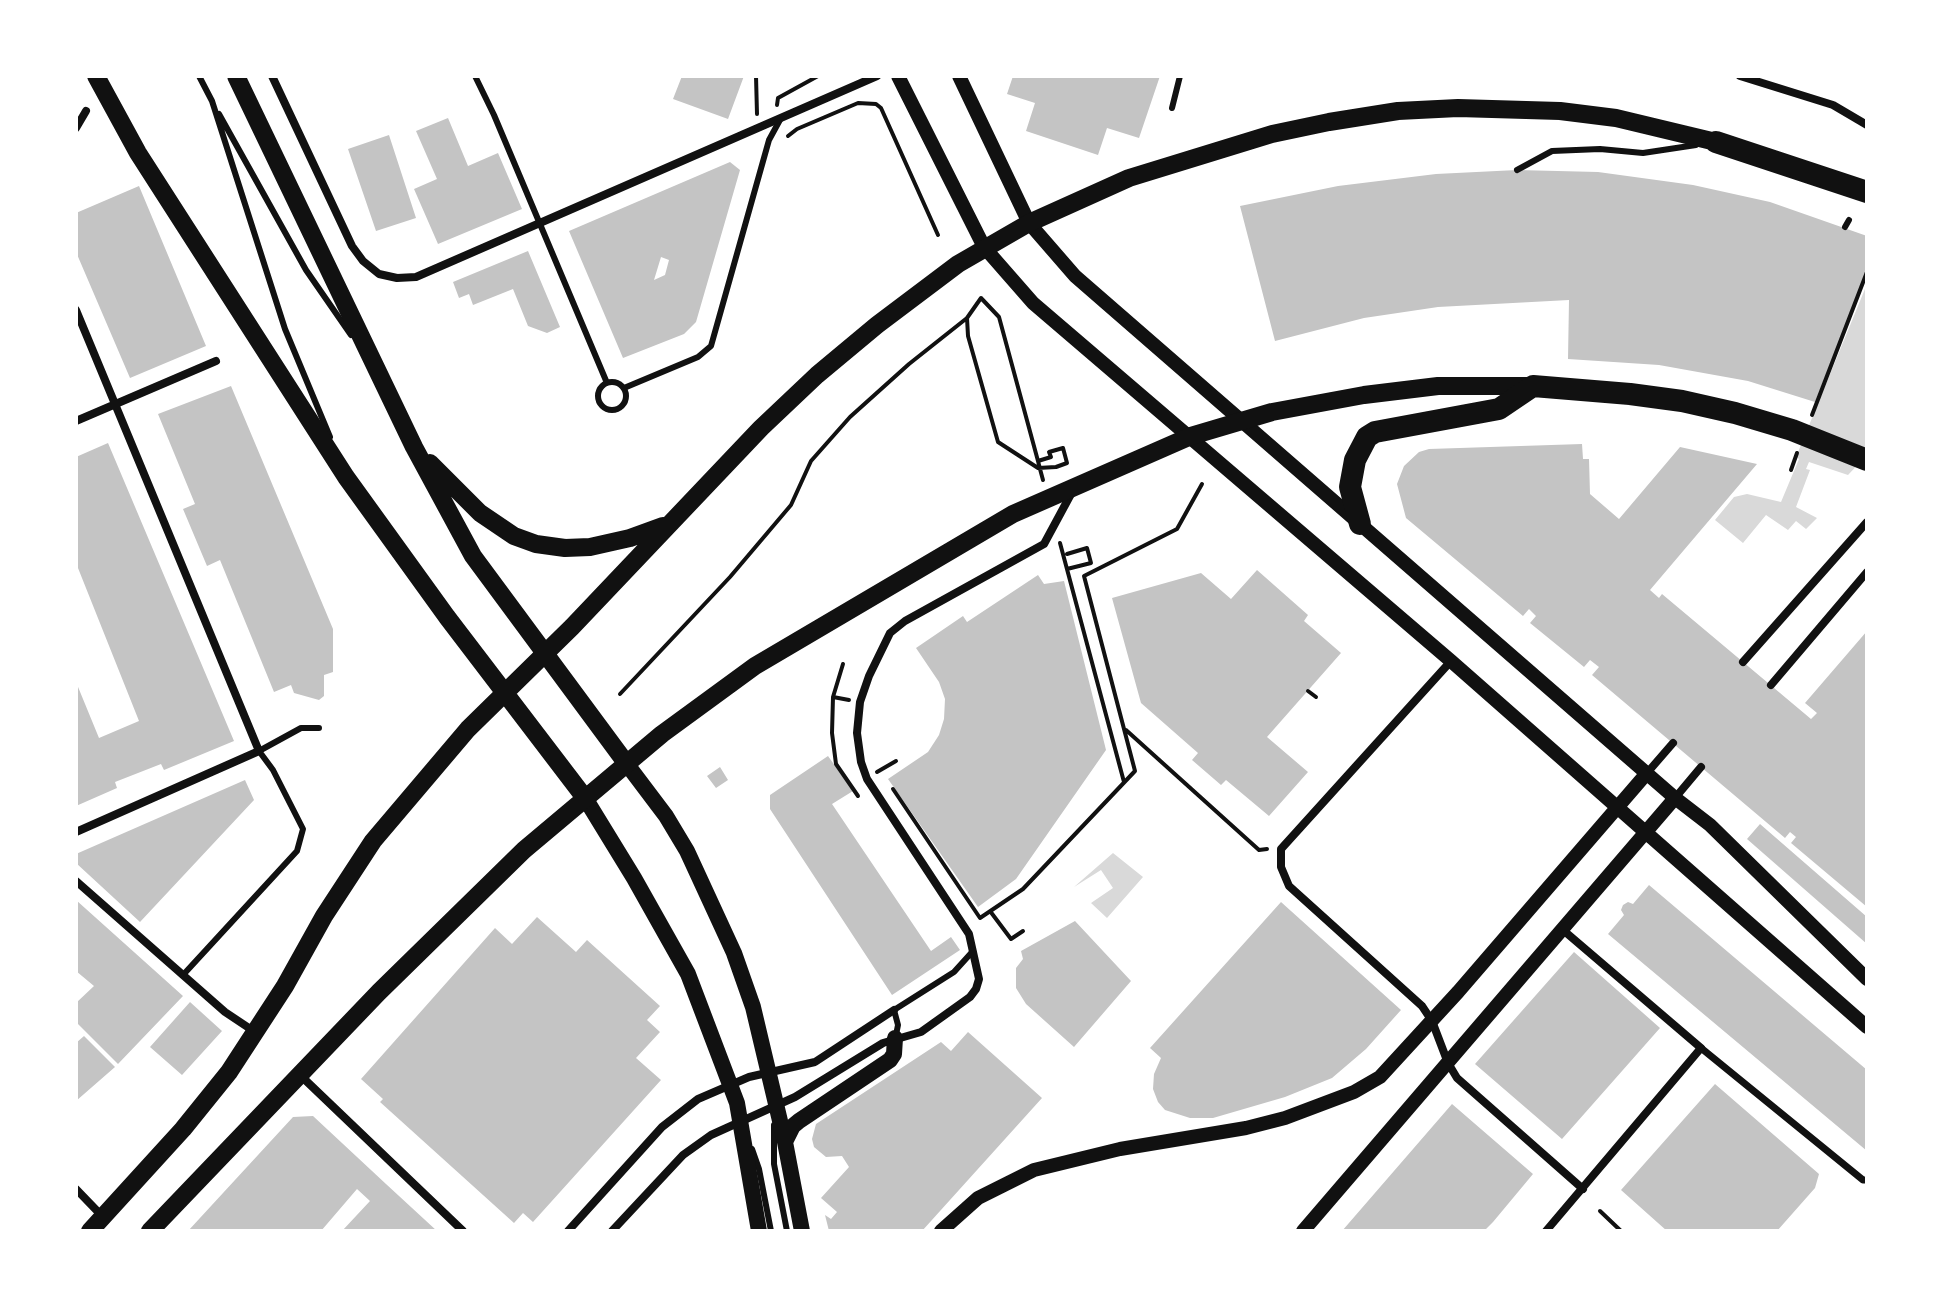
<!DOCTYPE html>
<html>
<head>
<meta charset="utf-8">
<style>
  body { margin:0 }
  #map { position:relative; width:1943px; height:1307px; overflow:hidden; background:#fff; font-family:"Crimson Pro",serif }
  canvas { display:block }
  .frame { position:absolute; inset:0; border:78px solid #fff; pointer-events:none }
</style>
</head>
<body>
<div id="map">
<canvas width="1943" height="1307"></canvas>
<div class="frame"></div>
</div>
<script>
const ctx = document.querySelector('canvas').getContext('2d');
ctx.lineJoin = 'round';
function fill(path, color) { ctx.fillStyle = color; ctx.fill(path, 'evenodd'); }
const shape = rows => new Path2D(rows.map(r => 'M' + r).join(''));
function stroke(path, color, width, dash) { ctx.strokeStyle = color; ctx.lineWidth = width; ctx.lineCap = dash ? 'butt' : 'round'; ctx.setLineDash(dash || []); ctx.stroke(path); }
const water = shape([
  [1867,284,1867,455,1848,475,1809,462,1806,469,1810,470,1796,507,1817,518,1806,529,1796,521,1788,530,1766,515,1743,543,1715,520,1734,497,1747,494,1781,502,1799,459,1796,457],
  [1113,853,1143,877,1107,918,1091,903,1113,888,1101,870,1074,887]
]);
const building = shape([
  [682,76,744,76,728,119,673,99],
  [1013,76,1160,76,1139,138,1107,128,1098,155,1026,131,1035,103,1007,94],
  [448,118,468,166,498,153,522,209,438,244,414,189,437,179,416,131],
  [389,135,416,218,376,231,348,149],
  [730,162,740,170,696,322,684,334,623,358,569,231],
  [661,257,669,260,665,275,654,280],
  [1517,170,1598,172,1693,185,1770,202,1867,236,1867,271,1815,402,1748,381,1659,365,1568,359,1569,300,1438,307,1364,318,1275,341,1240,206,1338,186,1436,174],
  [139,186,206,346,130,378,76,252,76,213],
  [528,251,560,327,547,333,528,326,513,289,473,305,469,294,459,298,453,282],
  [231,386,333,629,333,672,324,675,324,696,319,700,294,693,291,685,274,692,220,560,207,566,183,509,195,504,158,414],
  [108,443,234,741,164,770,161,764,115,782,117,788,76,806,76,682,99,738,139,721,76,563,76,457],
  [1582,444,1583,459,1589,459,1590,494,1619,519,1680,447,1757,464,1650,590,1659,598,1662,594,1811,719,1817,713,1805,703,1867,631,1867,907,1791,843,1796,837,1790,832,1785,838,1592,675,1599,667,1590,660,1584,667,1530,623,1536,616,1529,609,1523,616,1406,518,1397,484,1404,466,1419,452,1429,449],
  [1257,570,1308,615,1304,621,1341,653,1267,737,1308,772,1269,816,1226,780,1221,785,1192,760,1198,753,1141,703,1112,598,1201,573,1231,599],
  [1038,575,1044,584,1064,581,1106,750,1016,879,978,907,888,779,928,752,939,735,944,719,945,699,939,682,916,648,963,616,967,622],
  [828,756,853,791,832,804,931,951,951,937,960,950,892,995,770,809,770,795],
  [720,767,728,780,716,788,707,776],
  [245,780,254,800,140,922,76,863,76,854],
  [1760,824,1867,917,1867,944,1747,839],
  [1649,885,1867,1070,1867,1151,1608,934,1624,915,1621,910,1623,905,1628,902,1633,904],
  [76,900,183,996,118,1064,76,1022,76,1003,94,986,76,971],
  [1281,902,1401,1010,1366,1049,1332,1078,1285,1097,1213,1118,1190,1118,1165,1110,1158,1102,1153,1089,1154,1074,1161,1058,1150,1048],
  [537,917,576,952,587,940,660,1006,647,1020,660,1032,636,1058,661,1080,533,1222,523,1213,514,1223,380,1102,383,1099,361,1079,495,928,512,944],
  [1075,921,1131,981,1074,1047,1026,1004,1016,988,1016,968,1023,959,1021,951],
  [1574,952,1660,1028,1562,1139,1475,1064],
  [190,1002,222,1031,182,1075,150,1047],
  [968,1032,1042,1098,922,1231,829,1231,825,1215,831,1219,837,1212,821,1198,849,1167,842,1156,826,1157,814,1147,812,1139,816,1124,941,1042,951,1051],
  [84,1036,115,1067,76,1101,76,1043],
  [1715,1084,1819,1174,1815,1188,1777,1231,1667,1231,1621,1190],
  [1452,1104,1533,1174,1493,1222,1484,1231,1342,1231],
  [313,1116,386,1184,437,1231,342,1231,370,1201,357,1189,321,1231,188,1231,293,1117]
]);
const path = shape([
  [756,76,757,114],
  [777,105,778,98,818,76],
  [788,136,797,129,858,103,876,104,881,108,938,235],
  [1812,415,1867,272],
  [1038,461,1051,457,1049,452,1063,448,1067,463,1056,467,1038,468,998,442,968,336,967,318,981,298,999,317,1038,461,1040,469,1043,480],
  [1791,470,1797,453],
  [1060,543,1124,782],
  [1067,569,1091,563,1087,548,1067,554],
  [843,664,833,697,832,733,836,764,858,796],
  [1308,691,1316,697],
  [620,694,730,577,791,505,811,461,850,417,909,364,967,318],
  [833,697,849,700],
  [1126,730,1259,850,1267,849],
  [877,772,896,761],
  [893,789,980,918,1023,889,1135,771,1084,576,1177,529,1202,484],
  [990,911,1011,939,1023,931],
  [1600,1211,1621,1231]
]);
const service = shape([
  [199,76,212,101],
  [475,76,494,115,607,383],
  [212,101,285,329,330,437],
  [1172,108,1180,76],
  [219,114,306,270,351,335],
  [1517,170,1552,151,1600,149,1643,153,1696,145],
  [1845,227,1849,220],
  '598 396a14 14 0 1 1 28 0a14 14 0 1 1-28 0Z',
  [624,388,698,357,711,346,769,140,781,118],
  [183,975,297,851,303,829,273,770,259,751,301,728,319,728],
  [896,1035,898,1025,894,1010,954,972,973,951],
  [774,1125,774,1164,787,1231],
  [752,1149,759,1169,771,1231]
]);
const pedestrian = shape([
  [1701,1048,1863,1180,1867,1180]
]);
const minor = shape([
  [272,76,352,246,363,261,379,274,397,278,416,277,877,76],
  [1740,76,1833,105,1867,125],
  [76,128,86,111],
  [76,310,259,751,76,832],
  [76,421,216,361],
  [1451,661,1281,849,1281,867,1289,886,1422,1006,1432,1021,1448,1063,1457,1078,1583,1189],
  [1743,662,1867,522],
  [1771,685,1867,572],
  [1647,773,1673,743],
  [1675,798,1701,767],
  [76,881,225,1012,255,1032],
  [300,1075,463,1231],
  [76,1189,103,1217],
  [568,1231,662,1127,698,1099,749,1077,815,1062,894,1010],
  [612,1231,683,1155,711,1135,795,1097,883,1043,921,1032,970,997,976,989,979,979,969,934,867,779,861,762,857,733,860,702,869,676,890,633,905,621,1044,544,1071,494],
  [1546,1231,1701,1048,1563,930]
]);
const tertiary = shape([
  [898,76,984,247,1033,303,1451,661,1867,1027],
  [959,76,1029,223,1075,276,1675,798,1710,825,1867,979],
  [941,1231,978,1198,1034,1170,1120,1149,1246,1128,1285,1118,1354,1092,1380,1077,1458,992,1647,773],
  [1303,1231,1675,798]
]);
const secondary = shape([
  [626,763,666,816,687,851,734,953,753,1007,785,1142,802,1231],
  [585,798,634,878,688,974,737,1103,759,1231],
  [785,1142,793,1126,799,1121,890,1060,894,1054,895,1038]
]);
const primary = shape([
  [96,76,138,153,346,477,447,617,585,798],
  [236,76,414,447,473,556,626,763],
  [430,463,480,513,514,536,536,544,565,548,590,547,630,538,663,526],
  [90,1231,183,1129,229,1072,285,986,324,916,373,841,468,729,572,627,761,428,817,375,877,325,958,264,1029,223,1129,178,1272,134,1329,122,1398,111,1458,108,1560,111,1616,118,1716,142],
  [150,1231,379,992,524,850,662,734,755,666,1013,514,1191,436,1272,412,1364,395,1438,386,1533,386]
]);
const motorway = shape([
  [1716,142,1867,192],
  [1360,524,1350,487,1355,460,1367,437,1375,432,1499,409,1533,386,1630,394,1682,401,1735,413,1792,430,1867,460]
]);
fill(water, '#d9d9d9');
fill(building, '#c4c4c4');
stroke(path, '#111', 4);
stroke(service, '#111', 6);
stroke(pedestrian, '#111', 7);
stroke(minor, '#111', 8);
stroke(tertiary, '#111', 14);
stroke(secondary, '#111', 16);
stroke(primary, '#111', 18);
stroke(motorway, '#111', 22);
</script>
</body>
</html>
